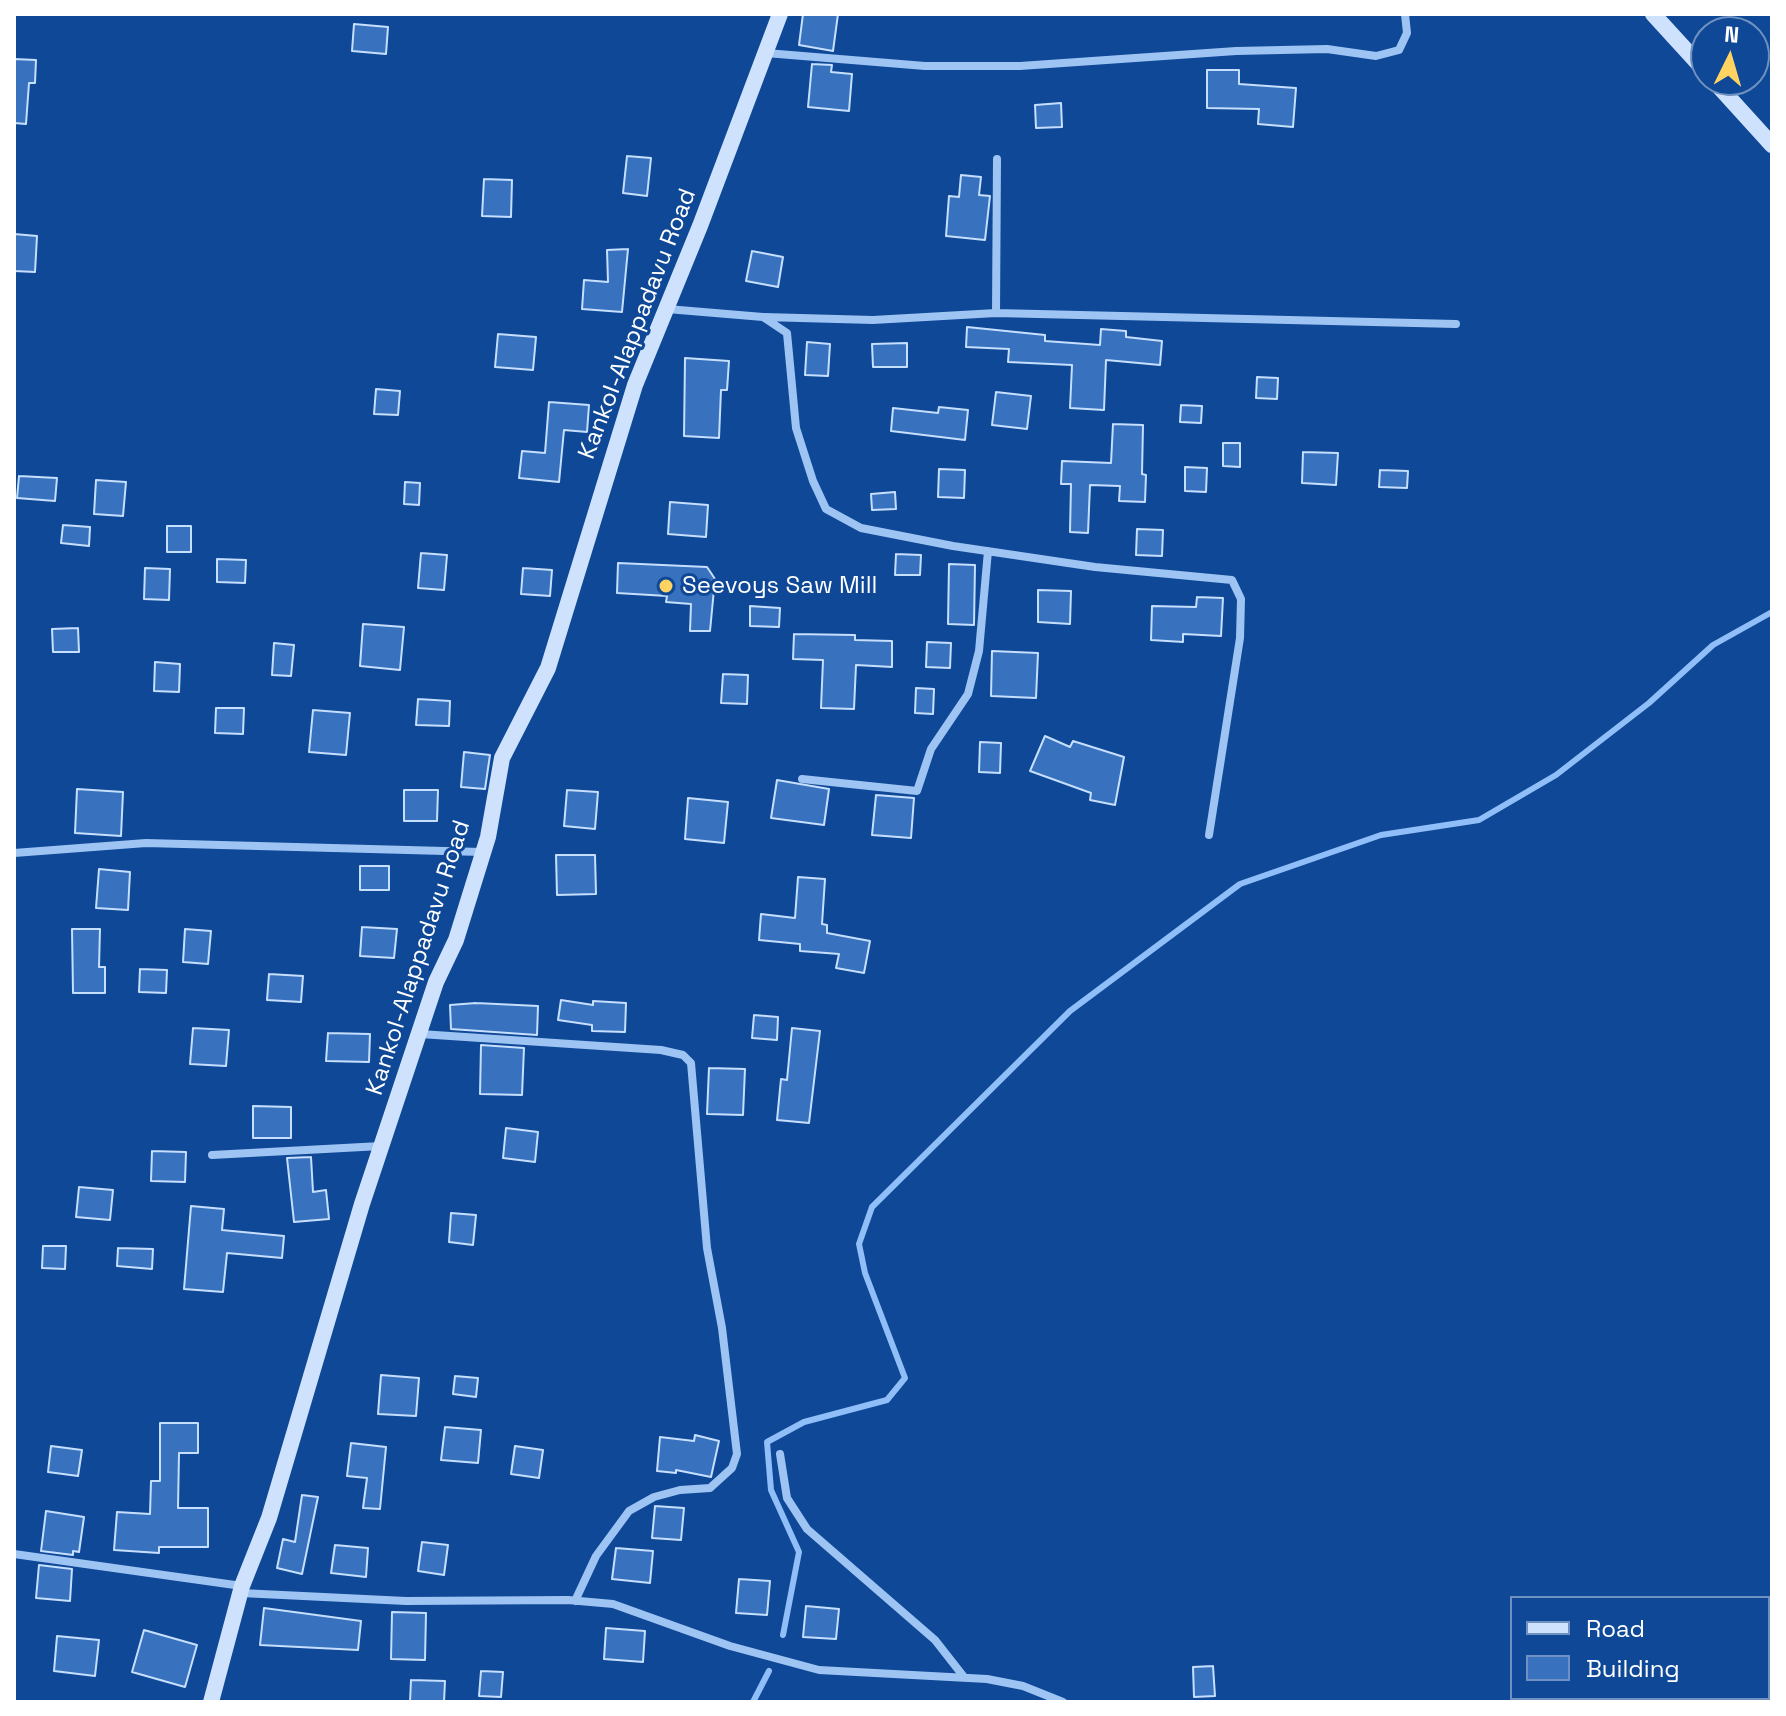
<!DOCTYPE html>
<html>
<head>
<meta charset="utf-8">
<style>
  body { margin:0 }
  #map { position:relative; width:1786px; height:1716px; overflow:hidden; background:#0f4896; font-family:"Space Grotesk",sans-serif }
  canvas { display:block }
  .frame { position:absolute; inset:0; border:16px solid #fff; pointer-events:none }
  .legend { position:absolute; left:1510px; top:1596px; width:260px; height:104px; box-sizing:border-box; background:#0f4896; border:2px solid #6f91c0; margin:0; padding:10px 14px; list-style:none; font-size:24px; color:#fff }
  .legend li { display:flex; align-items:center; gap:16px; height:40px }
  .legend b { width:40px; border:2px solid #6f91c0 }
  .north { position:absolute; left:1690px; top:16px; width:80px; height:80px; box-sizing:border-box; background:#0f4896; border:2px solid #6f91c0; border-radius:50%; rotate:5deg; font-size:22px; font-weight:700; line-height:32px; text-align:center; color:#fff }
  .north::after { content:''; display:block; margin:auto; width:28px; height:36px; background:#ffd361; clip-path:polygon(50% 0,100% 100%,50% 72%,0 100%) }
</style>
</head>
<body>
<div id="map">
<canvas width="1786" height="1716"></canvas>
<div class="frame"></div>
<ul class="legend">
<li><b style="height:10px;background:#cee2fd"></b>Road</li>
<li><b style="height:22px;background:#3872be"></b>Building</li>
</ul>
<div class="north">N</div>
</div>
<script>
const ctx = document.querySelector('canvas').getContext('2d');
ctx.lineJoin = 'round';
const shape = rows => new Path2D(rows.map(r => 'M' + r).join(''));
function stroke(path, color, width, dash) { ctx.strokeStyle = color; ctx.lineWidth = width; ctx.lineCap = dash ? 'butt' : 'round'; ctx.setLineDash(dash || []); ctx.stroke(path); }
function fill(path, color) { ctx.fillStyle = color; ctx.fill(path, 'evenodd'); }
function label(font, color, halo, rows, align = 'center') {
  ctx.font = font + ' "Space Grotesk",sans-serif'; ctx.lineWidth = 6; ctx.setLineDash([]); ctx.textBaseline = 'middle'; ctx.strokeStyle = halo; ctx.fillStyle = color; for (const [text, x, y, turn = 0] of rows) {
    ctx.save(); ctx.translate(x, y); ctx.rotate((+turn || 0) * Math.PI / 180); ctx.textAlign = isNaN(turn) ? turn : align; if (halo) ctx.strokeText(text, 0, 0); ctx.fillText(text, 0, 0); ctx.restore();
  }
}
const stream = shape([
  [783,1635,799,1552,771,1490,767,1442,804,1422,887,1400,905,1378,865,1273,859,1244,872,1207,1070,1011,1240,884,1381,835,1479,820,1556,775,1649,703,1713,645,1772,612],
  [753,1702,769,1671]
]);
const building = shape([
  [803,14,838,14,833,51,799,45,803,14],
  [354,24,388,27,386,54,352,51,354,24],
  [14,59,36,60,35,83,29,83,26,124,14,123,14,59],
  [812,64,832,65,831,72,852,74,849,111,808,107,812,64],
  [1207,70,1239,70,1239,84,1296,88,1293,127,1258,124,1259,109,1207,108,1207,70],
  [1061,103,1062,127,1036,128,1035,105,1061,103],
  [627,156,651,158,647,196,623,193,627,156],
  [961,175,981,177,979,195,990,196,985,240,946,236,949,196,959,197,961,175],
  [484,179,512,180,511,217,482,216,484,179],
  [14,234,37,236,35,272,14,271,14,234],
  [628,249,622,312,582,309,584,280,608,282,607,250,628,249],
  [752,251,783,257,778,287,746,281,752,251],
  [967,327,1045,335,1045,341,1100,345,1101,329,1126,331,1126,337,1162,341,1160,365,1106,360,1104,410,1070,408,1072,365,1008,362,1009,349,966,347,967,327],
  [498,334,536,337,533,370,495,367,498,334],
  [807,342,830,344,828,376,805,375,807,342],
  [907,343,907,367,873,367,872,344,907,343],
  [685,358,729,361,727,390,721,390,719,438,684,436,685,358],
  [1257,377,1278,378,1277,399,1256,398,1257,377],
  [376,389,400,391,398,415,374,414,376,389],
  [996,392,1031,396,1027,429,992,425,996,392],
  [549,402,589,405,587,432,564,430,559,482,519,478,522,451,545,453,549,402],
  [1181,405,1202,406,1201,423,1180,422,1181,405],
  [939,407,968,410,965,440,891,431,893,408,938,413,939,407],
  [1113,424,1143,425,1142,474,1146,475,1145,502,1119,501,1120,486,1090,485,1088,533,1070,532,1071,484,1061,484,1062,461,1111,463,1113,424],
  [1223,443,1240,443,1240,467,1223,466,1223,443],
  [1303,452,1338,453,1336,485,1302,483,1303,452],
  [1185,467,1207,468,1206,492,1185,491,1185,467],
  [939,469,965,470,964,498,938,497,939,469],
  [1380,470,1408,471,1407,488,1379,487,1380,470],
  [19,476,57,478,55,501,17,498,19,476],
  [96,480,126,482,123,516,94,514,96,480],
  [405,482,420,483,419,505,404,504,405,482],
  [895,492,896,509,872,510,871,494,895,492],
  [670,502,708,505,706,537,668,534,670,502],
  [63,525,90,527,89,546,61,543,63,525],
  [167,526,191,526,191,552,167,552,167,526],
  [1137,529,1163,530,1162,556,1136,555,1137,529],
  [421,553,447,555,444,590,418,588,421,553],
  [896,554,921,555,920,575,895,575,896,554],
  [217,559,246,560,245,583,217,582,217,559],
  [618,563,707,567,715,579,710,631,690,631,691,604,666,602,667,596,617,593,618,563],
  [949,564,975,565,974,625,948,624,949,564],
  [145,568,170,569,169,600,144,599,145,568],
  [523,568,552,570,550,596,521,594,523,568],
  [1038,590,1071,591,1070,624,1038,622,1038,590],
  [1197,597,1223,598,1221,636,1183,634,1183,642,1151,640,1152,606,1196,607,1197,597],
  [750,606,780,608,779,627,750,626,750,606],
  [363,624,404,627,400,670,360,666,363,624],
  [78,628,79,652,53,652,52,629,78,628],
  [794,634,855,635,855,640,892,641,892,667,856,665,854,709,821,708,823,660,793,659,794,634],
  [927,642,951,643,950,668,926,667,927,642],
  [274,643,294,645,291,676,272,675,274,643],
  [992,651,1038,653,1036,698,991,696,992,651],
  [155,662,180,664,179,692,154,691,155,662],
  [723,674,748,675,747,704,721,703,723,674],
  [916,688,934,689,933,714,915,713,916,688],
  [418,699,450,701,449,726,416,725,418,699],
  [216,708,244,708,243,734,215,733,216,708],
  [313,710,350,713,346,755,309,752,313,710],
  [1045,736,1070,747,1073,741,1124,757,1115,805,1090,800,1091,793,1030,771,1045,736],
  [980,742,1001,743,1000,773,979,772,980,742],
  [464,752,490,755,485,789,461,787,464,752],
  [777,780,829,789,824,825,771,818,777,780],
  [77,789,123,792,121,836,75,833,77,789],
  [404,790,438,790,437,821,404,821,404,790],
  [567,790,598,792,595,829,564,826,567,790],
  [876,795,914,798,911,838,872,835,876,795],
  [688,798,728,802,724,843,685,839,688,798],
  [556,855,595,855,596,894,557,895,556,855],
  [360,866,389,866,389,890,360,890,360,866],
  [99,869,130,872,128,910,96,908,99,869],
  [798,877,825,879,822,924,827,925,827,933,870,941,864,973,836,968,839,954,800,951,800,944,759,940,761,914,795,918,798,877],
  [362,927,397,929,394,958,360,956,362,927],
  [72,929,100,929,99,967,105,967,105,993,73,993,72,929],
  [185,929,211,931,208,964,183,962,185,929],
  [140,969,167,970,166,993,139,992,140,969],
  [269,974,303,976,301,1002,267,1000,269,974],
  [561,1000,593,1005,593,1001,626,1003,625,1032,592,1031,592,1025,558,1020,561,1000],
  [476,1003,538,1006,537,1035,451,1029,450,1005,476,1003],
  [754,1015,778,1017,777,1040,752,1038,754,1015],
  [193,1028,229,1030,226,1066,190,1064,193,1028],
  [792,1028,820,1031,809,1123,777,1120,781,1079,787,1080,792,1028],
  [328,1033,370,1034,369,1062,326,1061,328,1033],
  [481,1045,524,1048,522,1095,480,1094,481,1045],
  [709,1068,745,1069,743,1115,707,1114,709,1068],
  [253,1106,291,1107,291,1138,253,1138,253,1106],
  [506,1128,538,1132,535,1162,503,1158,506,1128],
  [152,1151,186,1152,185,1182,151,1181,152,1151],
  [311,1157,313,1192,326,1190,329,1219,294,1222,287,1158,311,1157],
  [79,1187,113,1190,110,1220,76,1217,79,1187],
  [191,1206,224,1209,222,1230,284,1236,282,1258,227,1253,223,1292,184,1289,191,1206],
  [451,1213,476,1215,473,1245,449,1242,451,1213],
  [43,1246,66,1246,65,1269,42,1268,43,1246],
  [118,1248,153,1249,152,1269,117,1266,118,1248],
  [381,1375,419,1378,416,1416,378,1414,381,1375],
  [455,1376,478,1378,476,1397,453,1394,455,1376],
  [160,1423,198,1423,198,1453,179,1453,178,1508,208,1508,208,1547,159,1547,159,1553,114,1550,117,1512,150,1514,151,1481,160,1481,160,1423],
  [445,1427,481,1430,478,1463,441,1460,445,1427],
  [695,1435,719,1441,711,1477,676,1470,676,1473,657,1471,660,1437,694,1441,695,1435],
  [351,1443,386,1447,380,1509,363,1508,367,1478,347,1476,351,1443],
  [51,1446,82,1450,78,1476,48,1472,51,1446],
  [515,1446,543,1450,539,1478,511,1474,515,1446],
  [302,1495,318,1497,302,1574,277,1568,283,1539,295,1542,302,1495],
  [655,1506,684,1508,681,1540,652,1538,655,1506],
  [46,1511,84,1517,79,1552,73,1551,73,1555,41,1551,46,1511],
  [422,1542,448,1545,444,1575,418,1571,422,1542],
  [335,1545,368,1548,366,1577,331,1573,335,1545],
  [616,1548,653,1551,650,1583,612,1579,616,1548],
  [39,1565,72,1569,70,1601,36,1598,39,1565],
  [739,1579,770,1581,767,1615,736,1613,739,1579],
  [806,1606,839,1609,836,1639,803,1637,806,1606],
  [264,1608,361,1621,358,1650,260,1645,264,1608],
  [392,1612,426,1613,425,1660,391,1659,392,1612],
  [606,1628,645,1631,643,1662,604,1659,606,1628],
  [144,1630,197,1645,185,1687,132,1672,144,1630],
  [57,1636,99,1640,95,1676,54,1671,57,1636],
  [1213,1666,1215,1696,1194,1697,1193,1667,1213,1666],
  [481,1671,503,1672,501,1697,479,1696,481,1671],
  [411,1680,445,1681,444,1702,410,1702,411,1680]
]);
const street = shape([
  [766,53,925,66,1020,66,1236,51,1327,49,1376,56,1399,50,1407,33,1405,14],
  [667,309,763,317,787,333,796,428,813,481,826,509,861,528,953,546,1095,567,1232,580,1241,599,1240,638,1209,835],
  [996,313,997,159],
  [764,317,873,320,996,313,1456,324],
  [802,779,917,791,931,749,968,694,979,651,988,551],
  [14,853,146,843,482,852],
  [420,1034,661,1050,683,1055,691,1063,707,1248,722,1328,737,1454,732,1468,710,1488,680,1490,654,1497,629,1511,596,1556,575,1601],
  [212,1155,381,1146],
  [780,1454,787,1498,807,1529,935,1640,964,1677],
  [14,1554,242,1586],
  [241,1593,406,1601,568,1600,613,1604,730,1646,819,1670,987,1679,1023,1686,1063,1702]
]);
const secondary = shape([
  [1653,14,1706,72],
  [1713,80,1772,145],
  [211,1702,242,1586,269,1518,362,1204,436,982,456,940,488,837,502,758,548,668,635,385,700,226,780,14]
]);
const markers = [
  [666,586,8,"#ffd361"]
];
const streetNames = [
  ["Kankol-Alappadavu Road",638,324,-69],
  ["Kankol-Alappadavu Road",419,958,-72]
];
const poiNames = [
  ["Seevoys Saw Mill",682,586]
];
stroke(stream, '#8fbef8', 6);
fill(building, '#3872be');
stroke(building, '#c6dffe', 2);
stroke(street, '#9ec4f4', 8);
stroke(secondary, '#cee2fd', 16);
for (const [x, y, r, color] of markers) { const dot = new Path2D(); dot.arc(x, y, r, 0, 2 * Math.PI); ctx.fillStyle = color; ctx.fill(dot); stroke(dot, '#0f4896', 3); }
label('24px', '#fff', '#0f4896', streetNames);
label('24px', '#fff', '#0f4896', poiNames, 'left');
</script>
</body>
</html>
